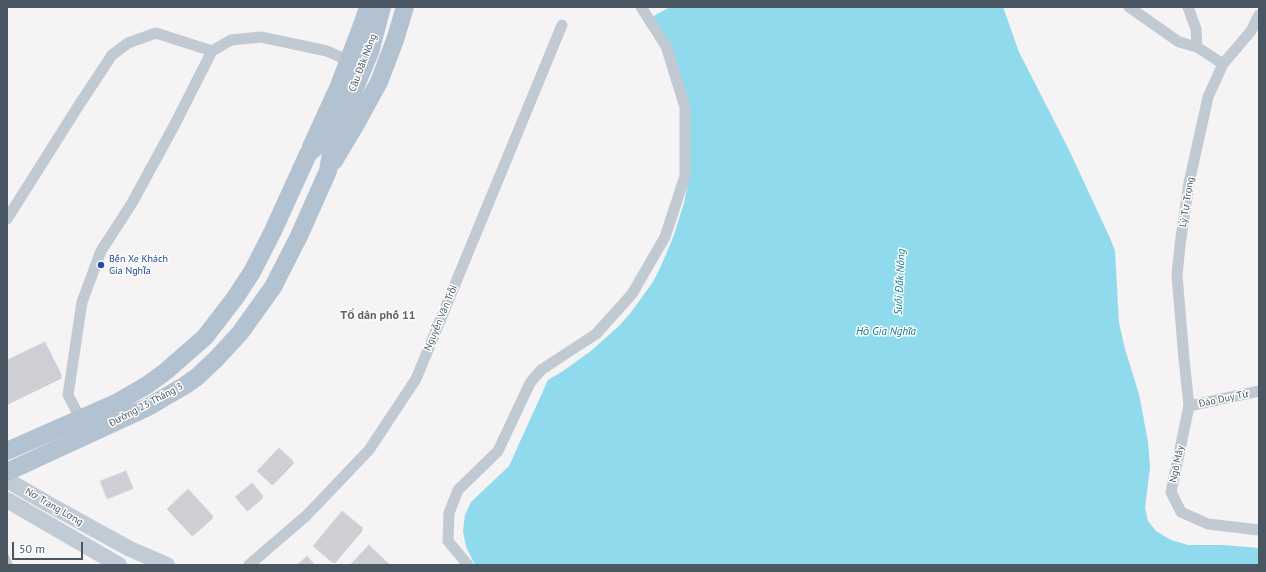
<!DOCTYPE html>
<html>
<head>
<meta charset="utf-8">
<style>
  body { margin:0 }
  #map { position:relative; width:1266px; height:572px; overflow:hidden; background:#f5f3f3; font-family:"PT Sans",sans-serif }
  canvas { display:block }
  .frame { position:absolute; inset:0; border:8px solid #4a5661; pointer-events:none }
  .scale { position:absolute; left:12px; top:542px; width:71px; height:18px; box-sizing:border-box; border:2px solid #4a5661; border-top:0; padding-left:5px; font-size:12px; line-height:14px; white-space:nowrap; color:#4a5661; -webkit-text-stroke:3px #fff; paint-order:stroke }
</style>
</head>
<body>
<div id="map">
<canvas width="1266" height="572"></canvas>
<div class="frame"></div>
<div class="scale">50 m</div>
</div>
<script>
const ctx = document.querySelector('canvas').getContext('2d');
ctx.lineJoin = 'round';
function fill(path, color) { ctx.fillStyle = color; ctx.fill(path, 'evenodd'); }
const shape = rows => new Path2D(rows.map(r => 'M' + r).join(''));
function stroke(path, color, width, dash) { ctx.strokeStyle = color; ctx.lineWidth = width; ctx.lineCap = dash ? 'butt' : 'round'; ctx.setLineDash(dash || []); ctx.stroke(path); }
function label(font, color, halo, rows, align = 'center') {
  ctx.font = font + ' "PT Sans",sans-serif'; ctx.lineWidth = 3; ctx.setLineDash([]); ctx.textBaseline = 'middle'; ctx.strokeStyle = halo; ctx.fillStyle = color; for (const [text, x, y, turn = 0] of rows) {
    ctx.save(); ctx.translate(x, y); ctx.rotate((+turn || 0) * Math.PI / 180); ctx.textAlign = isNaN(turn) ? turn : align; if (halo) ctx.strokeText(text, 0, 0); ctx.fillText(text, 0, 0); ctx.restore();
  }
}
const water = shape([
  [670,7,1003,7,1019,52,1069,150,1110,238,1115,251,1119,323,1125,349,1139,394,1148,442,1150,467,1145,508,1148,521,1156,531,1171,540,1188,545,1223,545,1259,548,1259,565,475,565,466,547,463,531,465,515,471,502,509,466,548,380,563,371,591,351,619,326,632,311,653,282,661,266,674,235,684,203,687,188,690,162,683,100,650,18]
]);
const shadow = shape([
  [45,344,62,378,7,405,7,361],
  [279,449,294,463,273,485,259,471],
  [126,473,133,489,108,499,108,498],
  [252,484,263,498,248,511,237,497],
  [188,491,213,518,193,536,168,509],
  [343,512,363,530,335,563,314,546],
  [7,551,13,565,7,565]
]);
const building = shape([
  [45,342,62,376,7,404,7,360,45,342],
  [279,448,293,461,272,485,257,471,279,448],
  [126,471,133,488,107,499,100,481,126,471],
  [252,483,263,496,247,511,235,497,252,483],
  [188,489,213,516,192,536,167,509,188,489],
  [342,511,363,528,333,563,313,546,342,511],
  [369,545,390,565,350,565,369,545],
  [307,556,315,565,297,565,307,556]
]);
const street = shape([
  [1129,7,1179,42,1197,47],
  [1188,7,1196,29,1197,47,1223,64],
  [1259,15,1251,31,1223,64,1208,97,1189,183,1180,245,1177,275,1184,359,1189,406,1171,492,1181,512,1208,524,1259,530],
  [7,219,79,105,112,55,128,43,156,33,212,51],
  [1189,406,1259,391],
  [80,418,68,395,82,302,101,251,132,203,175,124,212,51,231,40,261,37,327,51,349,61],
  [249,565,307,515,369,450,416,379,562,25],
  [468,565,448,541,449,513,458,490,498,451,530,383,541,370,596,334,632,294,665,237,685,176,685,107,666,46,641,7]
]);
const secondary = shape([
  [7,480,50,505,130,549,167,565],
  [7,500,119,565]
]);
const primary = shape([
  [311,147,339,86,362,25,368,7],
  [334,161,356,124,379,82,395,40,405,7],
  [7,451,118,402,147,385,165,372,205,337,235,298,252,272,273,231,308,154,335,130],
  [7,472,148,407,184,386,197,377,217,358,240,333,273,287,299,236,328,171,335,130,342,119,370,52,382,7]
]);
const markers = [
  [101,265,4,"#1a4fb4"]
];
const streetNames = [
  ["Cầu Đắk Nông",363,63,-69],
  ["Lý Tự Trọng",1187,202,-81],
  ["Nguyễn Văn Trỗi",441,318,-67],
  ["Đào Duy Từ",1224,399,-12],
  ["Đường 23 Tháng 3",146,405,-28],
  ["Ngô Mây",1177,464,-78],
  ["Nơ Trang Lơng",54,507,30]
];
const transitNames = [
  ["Bến Xe Khách",109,259],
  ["Gia Nghĩa",109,271]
];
const waterNames = [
  ["Suối Đắk Nông",900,282,-87],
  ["Hồ Gia Nghĩa",886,332]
];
const quarterNames = [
  ["Tổ dân phố 11",378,316]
];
fill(water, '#90daee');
fill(shadow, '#0003');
fill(building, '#cdcfd5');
stroke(building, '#d7d9de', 1);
stroke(street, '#c1cad2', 11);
stroke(secondary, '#c1cbd6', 16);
stroke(primary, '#b3c2d1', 18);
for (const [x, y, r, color] of markers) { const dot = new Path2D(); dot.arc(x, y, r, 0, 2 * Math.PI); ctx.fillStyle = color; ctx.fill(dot); stroke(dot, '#fff', 1.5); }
label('10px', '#4a5661', '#fff', streetNames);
label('10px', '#164399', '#fff', transitNames, 'left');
label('italic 11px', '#0c7c9b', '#fff', waterNames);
label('bold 12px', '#5f6368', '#fff', quarterNames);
</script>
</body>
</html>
